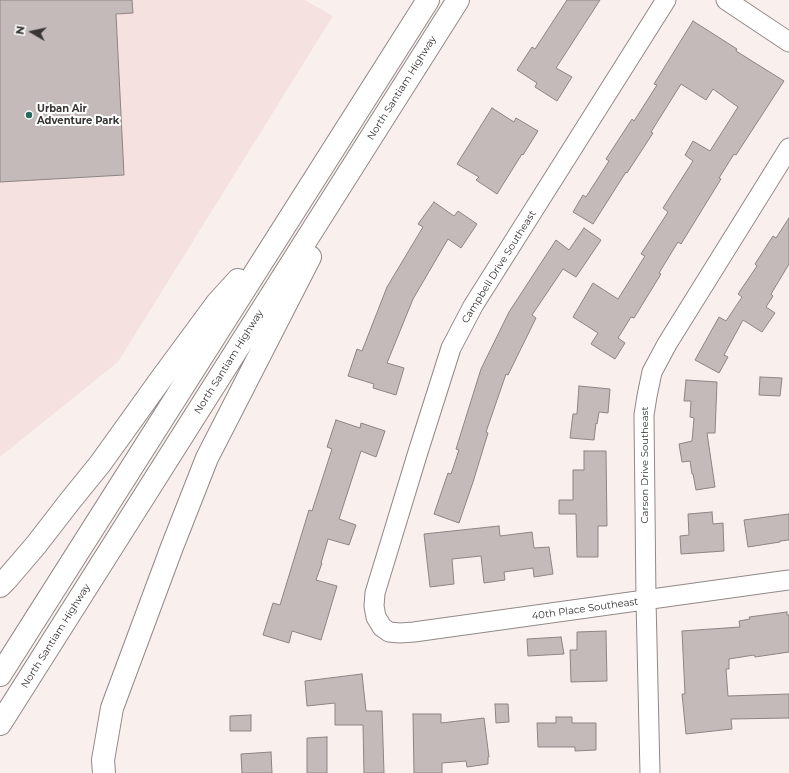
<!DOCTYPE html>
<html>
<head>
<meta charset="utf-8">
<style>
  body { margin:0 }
  #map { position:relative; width:789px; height:773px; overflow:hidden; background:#f9f0ee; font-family:Montserrat,sans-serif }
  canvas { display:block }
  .north { position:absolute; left:12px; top:12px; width:40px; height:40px; -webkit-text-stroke:3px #fff; paint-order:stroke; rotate:279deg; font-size:11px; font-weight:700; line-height:16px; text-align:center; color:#383534 }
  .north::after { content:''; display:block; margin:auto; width:14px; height:18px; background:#383534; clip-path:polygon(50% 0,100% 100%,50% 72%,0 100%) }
</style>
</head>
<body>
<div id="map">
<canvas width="789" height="773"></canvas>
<div class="north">N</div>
</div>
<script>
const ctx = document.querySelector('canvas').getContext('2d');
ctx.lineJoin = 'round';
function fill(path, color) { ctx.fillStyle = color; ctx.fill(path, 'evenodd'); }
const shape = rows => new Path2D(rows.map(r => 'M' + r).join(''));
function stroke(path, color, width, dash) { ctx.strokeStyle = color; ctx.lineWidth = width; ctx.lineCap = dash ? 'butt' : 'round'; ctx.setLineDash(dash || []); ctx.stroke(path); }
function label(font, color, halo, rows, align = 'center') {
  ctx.font = font + ' Montserrat,sans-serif'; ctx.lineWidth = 4; ctx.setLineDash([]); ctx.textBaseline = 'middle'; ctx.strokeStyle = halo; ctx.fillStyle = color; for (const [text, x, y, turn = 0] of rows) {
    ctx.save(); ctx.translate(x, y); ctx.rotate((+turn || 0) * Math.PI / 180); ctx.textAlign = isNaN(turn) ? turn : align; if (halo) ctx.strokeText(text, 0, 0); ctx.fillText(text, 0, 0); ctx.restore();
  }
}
const built = shape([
  [0,0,305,0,333,16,118,362,0,457]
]);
const building = shape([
  [0,0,132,0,133,13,116,14,124,175,0,182,0,0],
  [567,0,600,0,556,68,572,77,557,101,535,87,537,83,517,70,532,47,535,49,567,0],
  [693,21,737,49,736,51,784,81,736,155,734,154,719,178,721,179,681,244,678,242,659,273,661,274,634,318,631,317,618,338,625,343,615,359,591,344,598,333,573,317,593,283,618,299,645,256,641,254,668,212,663,208,693,161,685,155,693,141,710,151,738,107,713,89,706,100,681,84,651,132,653,133,627,173,626,172,593,224,573,212,583,195,586,197,609,161,606,159,632,119,634,121,657,85,654,84,693,21],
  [492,108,514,122,516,118,538,131,523,155,522,154,497,194,476,180,479,177,457,164,492,108],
  [434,202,454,216,458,211,477,224,461,248,448,239,413,299,387,363,404,368,396,395,373,388,374,384,348,376,357,349,362,351,387,287,423,227,418,224,434,202],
  [789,218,789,264,771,294,773,296,766,307,775,313,762,332,743,320,724,355,728,357,719,373,695,360,719,317,726,321,742,297,738,294,757,266,755,264,773,236,776,238,789,218],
  [584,228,601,240,576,277,563,269,532,315,536,318,508,375,506,374,486,432,488,433,473,482,459,523,434,514,448,473,451,474,459,450,456,449,481,369,509,312,556,240,569,250,584,228],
  [760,377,782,378,780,396,759,395,760,377],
  [686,380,717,382,715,433,707,433,715,487,696,490,693,474,692,474,690,461,682,462,679,444,692,441,694,418,690,417,691,401,684,401,686,380],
  [579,386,610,389,608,413,599,412,597,424,596,423,594,440,570,438,573,414,577,414,579,386],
  [336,420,360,428,361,423,385,431,376,457,361,451,339,519,356,525,349,545,328,539,321,563,322,563,316,580,337,586,321,640,292,631,289,643,263,635,273,603,280,605,309,510,312,511,332,449,327,447,336,420],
  [584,451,606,451,607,526,598,526,598,557,577,557,576,514,559,514,559,500,573,500,573,470,584,470,584,451],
  [712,512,713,524,723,523,724,551,681,554,680,536,689,535,688,514,712,512],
  [789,514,789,540,780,541,780,542,748,547,744,520,789,514],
  [499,526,500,536,532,532,534,548,549,547,553,574,534,577,533,568,504,572,505,580,484,583,481,556,452,559,454,584,430,587,424,534,499,526],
  [787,612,787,615,789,615,789,652,755,657,754,655,729,659,729,669,726,669,728,696,789,694,789,718,731,719,732,729,686,734,682,694,685,694,682,631,740,627,739,621,750,619,749,617,787,612],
  [606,631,607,681,571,682,570,650,577,650,577,632,606,631],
  [561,637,564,654,528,656,527,639,561,637],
  [362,674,366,711,382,711,384,773,364,773,363,725,335,725,335,703,307,706,305,681,362,674],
  [495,704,508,704,509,722,496,723,495,704],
  [413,714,441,714,441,723,484,718,489,757,488,757,488,764,467,767,466,761,442,763,442,773,414,773,413,714],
  [251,715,251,731,230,731,230,716,251,715],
  [556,717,572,717,572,723,596,723,596,750,575,751,575,747,538,747,537,723,556,723,556,717],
  [327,737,327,773,307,773,307,738,327,737],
  [271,752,272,773,242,773,241,754,271,752]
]);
const minor = shape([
  [666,0,473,306,451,348,418,452,375,593,374,606,376,617,382,627,389,632,400,633,414,632,789,580],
  [726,0,789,42],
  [650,773,646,600,644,415,647,396,652,372,667,344,789,148]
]);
const motorway = shape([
  [0,586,6,580,36,545,70,501,100,464,161,379,217,303,238,280],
  [0,675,428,0],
  [0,724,458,0],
  [104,773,103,760,112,708,172,547,207,458,310,257]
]);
const markers = [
  [29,115,4,"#286b5d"]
];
const streetNames = [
  ["North Santiam Highway",402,88,-58],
  ["Campbell Drive Southeast",499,267,-58],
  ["North Santiam Highway",229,362,-58],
  ["Carson Drive Southeast",645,465,-90],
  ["40th Place Southeast",585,609,-8],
  ["North Santiam Highway",56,636,-58]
];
const poiNames = [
  ["Urban Air",37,109],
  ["Adventure Park",37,121]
];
fill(built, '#f5e2e0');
fill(building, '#c3bab9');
stroke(building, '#8d8483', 1);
stroke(minor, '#918887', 21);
stroke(motorway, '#918887', 24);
stroke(minor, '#fff', 19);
stroke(motorway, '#fff', 22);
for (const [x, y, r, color] of markers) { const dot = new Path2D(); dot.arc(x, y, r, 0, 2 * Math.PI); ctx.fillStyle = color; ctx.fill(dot); stroke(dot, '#fff', 1.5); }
label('10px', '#383534', '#fff', streetNames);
label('bold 10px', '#383534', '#fff', poiNames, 'left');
</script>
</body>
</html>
